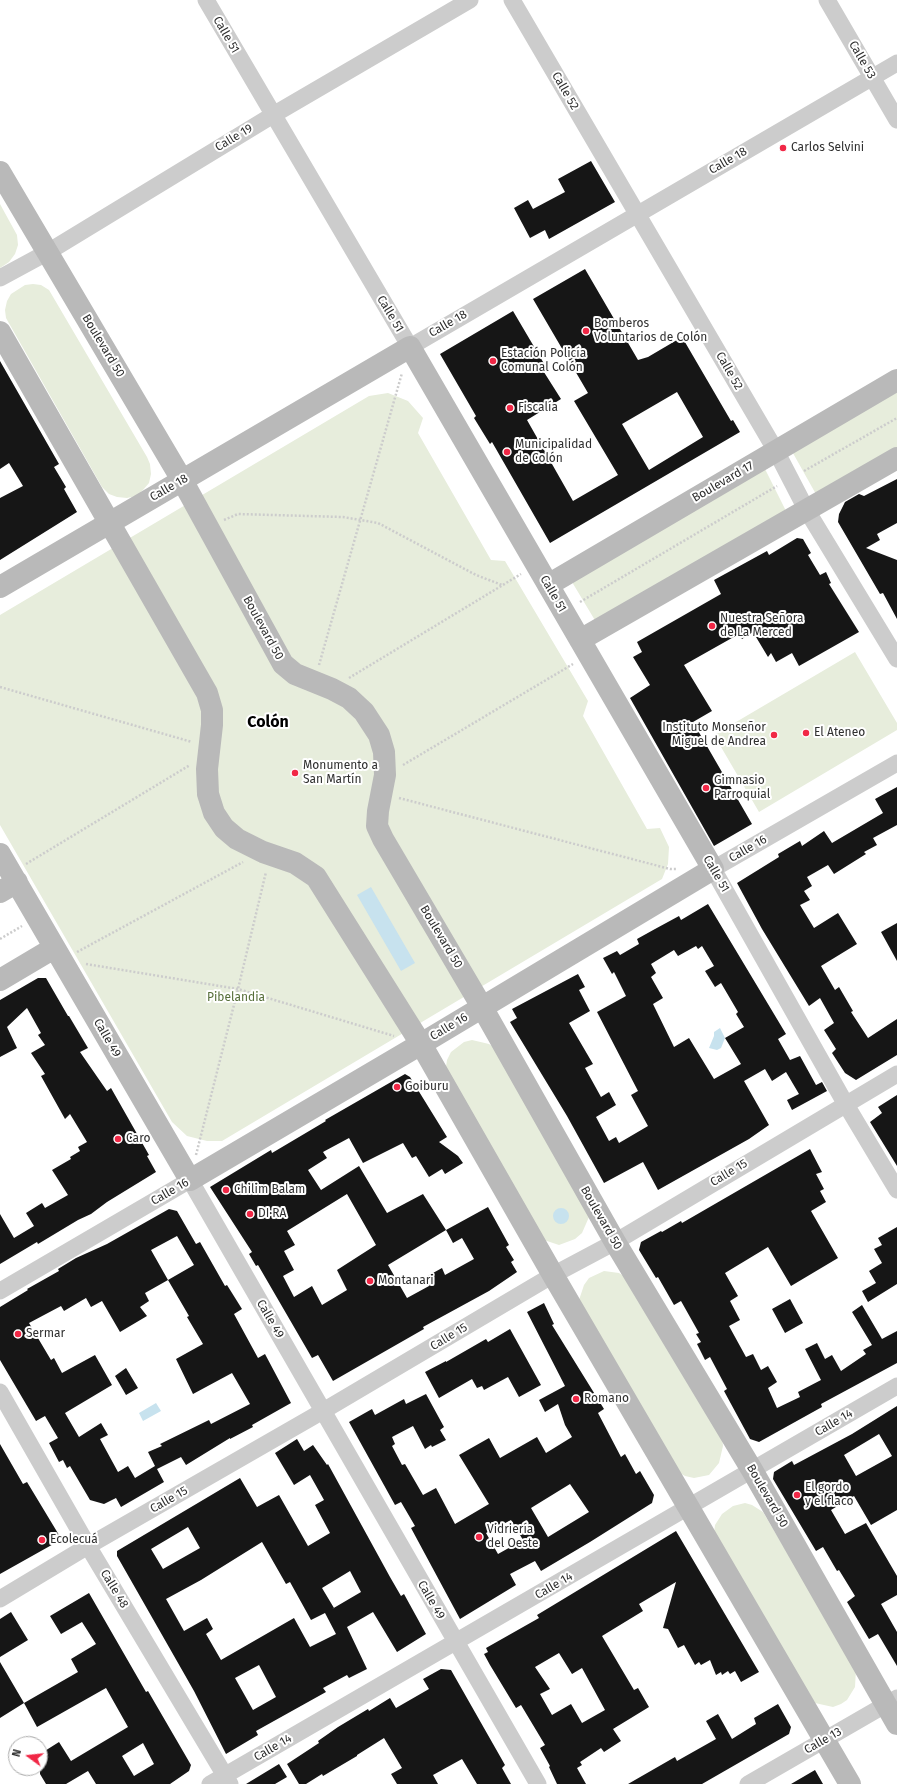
<!DOCTYPE html>
<html>
<head>
<meta charset="utf-8">
<style>
  body { margin:0 }
  #map { position:relative; width:897px; height:1784px; overflow:hidden; background:#fff; font-family:"Fira Sans",sans-serif }
  canvas { display:block }
  .north { position:absolute; left:8px; top:1736px; width:40px; height:40px; box-sizing:border-box; background:#fff; border:1px solid #acacac; border-radius:50%; rotate:285deg; font-size:11px; font-weight:700; line-height:16px; text-align:center; color:#2f2f2f }
  .north::after { content:''; display:block; margin:auto; width:14px; height:18px; background:#f12746; clip-path:polygon(50% 0,100% 100%,50% 72%,0 100%) }
</style>
</head>
<body>
<div id="map">
<canvas width="897" height="1784"></canvas>
<div class="north">N</div>
</div>
<script>
const ctx = document.querySelector('canvas').getContext('2d');
ctx.lineJoin = 'round';
function fill(path, color) { ctx.fillStyle = color; ctx.fill(path, 'evenodd'); }
const shape = rows => new Path2D(rows.map(r => 'M' + r).join(''));
function stroke(path, color, width, dash) { ctx.strokeStyle = color; ctx.lineWidth = width; ctx.lineCap = dash ? 'butt' : 'round'; ctx.setLineDash(dash || []); ctx.stroke(path); }
function label(font, color, halo, rows, align = 'center') {
  ctx.font = font + ' "Fira Sans",sans-serif'; ctx.lineWidth = 4; ctx.setLineDash([]); ctx.textBaseline = 'middle'; ctx.strokeStyle = halo; ctx.fillStyle = color; for (const [text, x, y, turn = 0] of rows) {
    ctx.save(); ctx.translate(x, y); ctx.rotate((+turn || 0) * Math.PI / 180); ctx.textAlign = isNaN(turn) ? turn : align; if (halo) ctx.strokeText(text, 0, 0); ctx.fillText(text, 0, 0); ctx.restore();
  }
}
const green = shape([
  [0,204,17,235,18,245,15,254,9,262,0,268],
  [33,284,41,285,49,290,147,457,150,464,151,474,149,483,143,490,136,496,127,498,117,497,109,494,102,487,6,318,5,310,7,301,11,294,25,285],
  [897,385,897,449,817,496,789,446],
  [388,393,408,401,423,418,418,433,491,560,505,561,588,701,583,716,647,829,660,828,669,847,668,864,662,879,222,1141,207,1141,187,1136,172,1122,0,825,0,615,369,396],
  [763,465,788,515,599,627,569,577],
  [855,652,897,723,897,730,759,812,714,735],
  [472,1040,489,1044,496,1049,589,1217,582,1233,575,1239,559,1245,544,1240,446,1067,447,1060,451,1052,464,1042],
  [604,1271,619,1273,625,1277,722,1436,723,1446,719,1463,709,1475,694,1478,685,1476,678,1472,579,1300,584,1285,589,1278],
  [745,1503,752,1505,763,1512,856,1669,855,1687,847,1700,841,1704,833,1707,815,1703,714,1533,715,1525,722,1514,733,1506]
]);
const water = shape([
  [371,887,415,963,401,971,357,895],
  [720,1028,725,1038,721,1048,717,1050,709,1048,714,1036,714,1032],
  '553 1216a8 8 0 1 1 16 0a8 8 0 1 1-16 0Z',
  [156,1403,161,1411,143,1421,139,1413]
]);
const building = shape([
  [591,161,615,202,549,239,545,230,530,238,514,208,528,200,533,209,565,192,558,179],
  [585,269,638,360,648,357,682,337,731,421,733,420,740,432,550,543,492,442,490,444,474,418,476,416,440,354,513,311,546,367,542,369,561,399,527,420,573,501,618,475,574,401,588,393,533,299],
  [677,392,703,437,649,470,622,424],
  [0,361,59,464,54,467,66,487,64,489,77,512,0,560,0,498,23,486,9,463,0,469],
  [897,479,897,523,877,534,880,540,866,548,897,560,897,619,883,593,880,594,838,522,839,514,845,502,859,494,864,496],
  [797,538,803,539,811,553,808,555,820,575,826,572,831,583,829,584,859,632,799,666,792,653,776,662,771,653,768,657,753,632,742,639,739,634,684,665,712,711,693,722,752,824,714,846,630,698,650,685,633,657,642,652,637,642,721,594,714,580,767,551,769,555],
  [897,787,897,825,873,838,877,845,864,852,866,854,834,874,828,865,807,877,812,886,804,891,810,900,800,905,814,928,838,913,857,944,821,966,835,990,839,987,853,1011,851,1012,868,1038,897,1019,897,1055,856,1080,845,1073,832,1053,836,1049,824,1030,834,1023,820,998,809,1006,762,929,737,883,779,857,778,854,800,841,802,846,824,831,832,843,883,813,875,799],
  [708,904,786,1034,778,1039,790,1060,800,1056,816,1085,822,1082,827,1091,792,1110,787,1100,799,1094,786,1072,772,1081,765,1069,744,1081,769,1125,749,1139,658,1190,643,1162,604,1183,567,1116,510,1022,517,1018,512,1009,578,974,585,987,579,990,590,1011,569,1023,593,1064,585,1068,601,1097,609,1092,616,1105,596,1117,609,1141,616,1137,619,1143,648,1126,631,1095,638,1091,597,1012,626,996,614,972,612,974,603,958,617,951,620,955,639,944,637,939,655,929,679,916,681,920],
  [696,946,698,949,702,946,714,966,705,971,715,987,721,983,738,1012,736,1014,744,1027,725,1038,741,1064,714,1079,689,1038,674,1047,653,1004,663,998,651,977,656,973,651,964,674,950,678,956],
  [897,923,897,961,881,932],
  [38,978,46,978,68,1016,69,1016,88,1048,80,1052,107,1091,111,1088,149,1155,147,1156,156,1172,107,1202,91,1214,78,1220,38,1244,37,1242,0,1264,0,1214,14,1238,34,1226,26,1213,42,1203,45,1208,68,1195,52,1170,71,1159,70,1157,80,1151,78,1147,87,1142,70,1114,65,1119,41,1076,45,1074,31,1053,45,1045,38,1035,41,1033,27,1008,7,1027,17,1048,0,1057,0,1000],
  [405,1074,410,1077,447,1137,439,1142,458,1156,463,1163,445,1174,442,1169,429,1177,416,1156,412,1158,403,1143,363,1163,349,1138,323,1152,327,1158,308,1170,321,1190,359,1166,387,1213,423,1194,446,1230,488,1207,509,1245,506,1247,514,1260,511,1262,517,1272,489,1291,423,1327,424,1329,333,1381,318,1355,312,1358,258,1265,256,1266,249,1254,252,1252,210,1187,271,1150,272,1153,326,1121,325,1120],
  [347,1194,376,1245,337,1270,347,1290,322,1305,312,1286,294,1297,283,1276,294,1270,284,1251,295,1245,287,1231],
  [446,1230,453,1243,462,1238,474,1259,445,1275,442,1268,424,1278,429,1286,407,1298,388,1265],
  [897,1095,897,1166,870,1122,882,1113,878,1107],
  [810,1149,822,1172,816,1174,824,1189,820,1191,826,1202,811,1211,838,1258,791,1286,768,1247,725,1273,738,1296,730,1301,740,1320,729,1326,746,1357,753,1354,761,1370,768,1366,777,1382,768,1388,777,1408,800,1397,798,1392,821,1380,805,1349,817,1343,825,1359,832,1355,841,1371,866,1354,863,1350,872,1345,852,1312,862,1305,882,1339,897,1331,897,1363,821,1404,822,1407,759,1442,750,1439,724,1391,727,1389,710,1357,705,1360,697,1344,701,1342,696,1334,699,1333,681,1301,674,1305,658,1277,656,1278,639,1250,641,1242,661,1231,662,1232,681,1221,682,1223],
  [169,1209,177,1211,196,1244,200,1242,225,1286,227,1285,242,1309,234,1314,258,1358,265,1354,291,1403,252,1425,253,1427,230,1439,230,1438,186,1465,181,1457,157,1469,164,1482,121,1507,116,1498,104,1504,90,1500,70,1466,67,1468,63,1460,59,1462,49,1443,58,1438,45,1416,36,1421,0,1360,0,1307,28,1290,27,1289,59,1271,58,1269,76,1258,107,1244],
  [177,1236,194,1265,168,1280,151,1250],
  [168,1280,189,1316,187,1317,203,1344,176,1359,193,1394,232,1373,250,1404,211,1424,209,1420,160,1444,162,1446,148,1452,155,1466,135,1478,128,1466,118,1472,100,1439,108,1435,101,1423,79,1437,65,1413,112,1385,95,1355,62,1373,54,1358,51,1360,29,1323,61,1306,64,1311,86,1298,91,1307,102,1301,120,1332,147,1316,140,1307,149,1301,145,1293],
  [897,1227,897,1284,868,1302,862,1291,876,1283,869,1271,882,1263,874,1249,882,1245,878,1238],
  [790,1299,803,1323,785,1333,772,1309],
  [544,1303,554,1324,552,1325,604,1409,598,1413,621,1457,625,1454,636,1474,640,1471,654,1495,652,1503,590,1542,541,1571,535,1561,510,1574,516,1585,460,1619,411,1528,415,1526,401,1502,395,1505,349,1422,372,1409,375,1415,404,1399,406,1404,426,1394,444,1427,440,1430,446,1440,432,1447,431,1445,425,1449,413,1426,392,1437,395,1444,392,1446,402,1465,405,1464,423,1495,436,1488,455,1524,489,1504,459,1455,489,1438,500,1458,537,1437,546,1453,572,1437,565,1425,558,1404,545,1412,539,1400,565,1386,527,1312],
  [570,1484,589,1512,548,1537,531,1508],
  [511,1520,523,1540,498,1554,486,1533],
  [510,1329,541,1385,519,1397,508,1377,484,1390,482,1386,477,1388,472,1379,439,1398,425,1372,446,1361,446,1362,486,1339,488,1342],
  [126,1368,138,1388,126,1395,115,1376],
  [897,1406,897,1510,871,1525,854,1496,831,1510,845,1534,866,1523,897,1576,897,1595,881,1604,897,1632,897,1666,878,1634,869,1639,847,1602,855,1596,839,1570,837,1571,823,1547,816,1551,773,1479,774,1472,792,1461,794,1465,852,1434],
  [879,1434,892,1456,856,1476,844,1455],
  [297,1439,304,1451,313,1445,327,1465,328,1464,390,1577,401,1596,404,1594,426,1634,397,1652,373,1612,347,1627,367,1669,349,1678,347,1675,323,1688,326,1692,256,1731,258,1735,226,1754,194,1691,117,1556,117,1551,240,1478,257,1507,279,1495,308,1546,330,1533,315,1505,324,1500,310,1475,294,1485,275,1453],
  [188,1527,200,1548,163,1569,151,1549],
  [262,1542,286,1584,290,1582,311,1620,325,1613,336,1634,310,1647,294,1618,221,1660,206,1634,213,1629,207,1618,184,1631,166,1599,201,1580],
  [350,1571,361,1592,332,1609,334,1608,322,1588],
  [259,1665,276,1697,253,1710,235,1678],
  [0,1444,23,1484,27,1482,59,1535,57,1542,0,1574],
  [676,1531,759,1672,741,1682,735,1671,730,1674,728,1671,722,1675,721,1672,716,1675,710,1660,701,1665,699,1662,695,1665,684,1645,678,1648,668,1629,663,1628,676,1582,639,1604,643,1611,602,1636,634,1690,638,1688,649,1707,613,1729,621,1741,604,1752,601,1748,580,1762,582,1765,577,1768,586,1784,557,1784,549,1767,550,1766,540,1748,545,1745,521,1705,516,1708,490,1665,484,1654,488,1652,486,1648,539,1618,537,1615],
  [559,1653,572,1674,582,1668,605,1710,582,1723,571,1704,552,1715,540,1694,550,1689,535,1667],
  [89,1593,146,1692,148,1691,191,1765,189,1771,170,1784,96,1784,88,1771,66,1784,46,1784,40,1774,40,1754,59,1742,71,1761,128,1727,106,1688,37,1727,24,1703,78,1672,71,1659,96,1644,82,1622,61,1634,50,1616],
  [143,1743,154,1764,134,1776,122,1756],
  [11,1612,28,1640,0,1657,0,1619],
  [0,1662,24,1703,0,1718],
  [441,1669,451,1670,505,1765,502,1768,511,1784,477,1784,462,1759,433,1775,438,1784,397,1784,391,1774,402,1768,384,1738,357,1755,357,1756,323,1776,322,1774,306,1784,299,1784,287,1764,319,1743,318,1741,338,1727,368,1709,369,1711,390,1698,396,1708,429,1689,423,1679],
  [778,1704,791,1727,789,1734,702,1784,628,1784,675,1757,677,1761,716,1739,706,1721,718,1714,732,1739,756,1724,754,1718],
  [279,1764,287,1777,275,1784,246,1784],
  [815,1770,823,1784,791,1784]
]);
const path = shape([
  [804,471,897,418],
  [224,520,238,514,343,517,378,523,476,575,502,585],
  [580,602,777,486],
  [319,665,402,373],
  [349,678,521,574],
  [0,687,192,742],
  [403,765,573,664],
  [399,798,670,869,677,869],
  [26,864,190,765],
  [0,939,22,926],
  [77,952,243,862],
  [86,964,238,989,394,1036],
  [196,1155,238,989,266,872]
]);
const minor = shape([
  [206,0,410,347,897,63],
  [512,0,776,451,806,509,897,659],
  [827,0,897,120],
  [0,278,48,252,273,115,470,0],
  [897,763,713,869,845,1103,897,1190],
  [0,1291,190,1180,538,1784],
  [0,1392,88,1546,230,1784],
  [0,1599,88,1546,323,1411,553,1275,615,1242,897,1074],
  [210,1784,897,1386],
  [748,1784,897,1698]
]);
const secondary = shape([
  [0,172,182,480,283,664,295,674,332,689,349,698,364,712,379,735,384,752,385,775,378,811,377,826,383,839,482,1007,615,1242,752,1470,897,1724],
  [0,332,207,693,212,710,212,725,207,769,208,794,214,813,224,828,237,839,263,852,295,863,316,877,421,1044,553,1275,850,1784],
  [548,585,897,380],
  [0,587,410,347,713,869,421,1044,190,1180,0,854],
  [580,640,897,458],
  [0,892,17,882],
  [0,980,54,948]
]);
const markers = [
  [783,148,4,"#f12746"],
  [586,331,4,"#f12746"],
  [493,361,4,"#f12746"],
  [510,408,4,"#f12746"],
  [507,452,4,"#f12746"],
  [712,626,4,"#f12746"],
  [806,733,4,"#f12746"],
  [774,735,4,"#f12746"],
  [295,773,4,"#f12746"],
  [706,788,4,"#f12746"],
  [397,1087,4,"#f12746"],
  [118,1139,4,"#f12746"],
  [226,1190,4,"#f12746"],
  [250,1214,4,"#f12746"],
  [370,1281,4,"#f12746"],
  [18,1334,4,"#f12746"],
  [576,1399,4,"#f12746"],
  [797,1495,4,"#f12746"],
  [479,1537,4,"#f12746"],
  [42,1540,4,"#f12746"]
];
const streetNames = [
  ["Calle 51",226,35,60],
  ["Calle 53",862,60,60],
  ["Calle 52",565,91,60],
  ["Calle 19",234,138,-31],
  ["Calle 18",728,161,-30],
  ["Calle 51",390,314,59],
  ["Calle 18",448,324,-30],
  ["Boulevard 50",103,346,59],
  ["Calle 52",729,371,60],
  ["Boulevard 17",723,482,-30],
  ["Calle 18",169,488,-30],
  ["Calle 51",553,594,60],
  ["Boulevard 50",263,628,61],
  ["Calle 16",748,849,-30],
  ["Calle 51",716,874,60],
  ["Boulevard 50",441,937,59],
  ["Calle 16",449,1027,-31],
  ["Calle 49",107,1038,60],
  ["Calle 15",729,1173,-31],
  ["Calle 16",170,1192,-30],
  ["Boulevard 50",601,1218,60],
  ["Calle 49",270,1319,60],
  ["Calle 15",449,1337,-31],
  ["Calle 14",834,1423,-30],
  ["Boulevard 50",767,1496,60],
  ["Calle 15",169,1500,-30],
  ["Calle 14",554,1586,-30],
  ["Calle 48",114,1589,59],
  ["Calle 49",431,1600,60],
  ["Calle 13",823,1741,-30],
  ["Calle 14",273,1748,-30]
];
const poiNames = [
  ["Carlos Selvini",791,148],
  ["Bomberos",594,324],
  ["Voluntarios de Colón",594,338],
  ["Estación Policía",501,354],
  ["Comunal Colón",501,368],
  ["Fiscalía",518,408],
  ["Municipalidad",515,445],
  ["de Colón",515,459],
  ["Nuestra Señora",720,619],
  ["de La Merced",720,633],
  ["Instituto Monseñor",766,728,"right"],
  ["Miguel de Andrea",766,742,"right"],
  ["El Ateneo",814,733],
  ["Monumento a",303,766],
  ["San Martín",303,780],
  ["Gimnasio",714,781],
  ["Parroquial",714,795],
  ["Goiburu",405,1087],
  ["Caro",126,1139],
  ["Chilim Balam",234,1190],
  ["DI·RA",258,1214],
  ["Montanari",378,1281],
  ["Sermar",26,1334],
  ["Romano",584,1399],
  ["El gordo",805,1488],
  ["y el flaco",805,1502],
  ["Vidriería",487,1530],
  ["del Oeste",487,1544],
  ["Ecolecuá",50,1540]
];
const parkNames = [
  ["Pibelandia",236,998]
];
const districtNames = [
  ["Colón",268,723]
];
fill(green, '#e7eddc');
fill(water, '#c7e2ee');
fill(building, '#161616');
stroke(path, '#ccc', 2.5, [2, 2]);
stroke(minor, '#ccc', 17);
stroke(secondary, '#b9b9b9', 22);
for (const [x, y, r, color] of markers) { const dot = new Path2D(); dot.arc(x, y, r, 0, 2 * Math.PI); ctx.fillStyle = color; ctx.fill(dot); stroke(dot, '#fff', 1.5); }
label('12px', '#2f2f2f', '#fff', streetNames);
label('12px', '#2f2f2f', '#fff', poiNames, 'left');
label('12px', '#566e39', '#fff', parkNames);
label('bold 16px', '#000', '#fff', districtNames);
</script>
</body>
</html>
